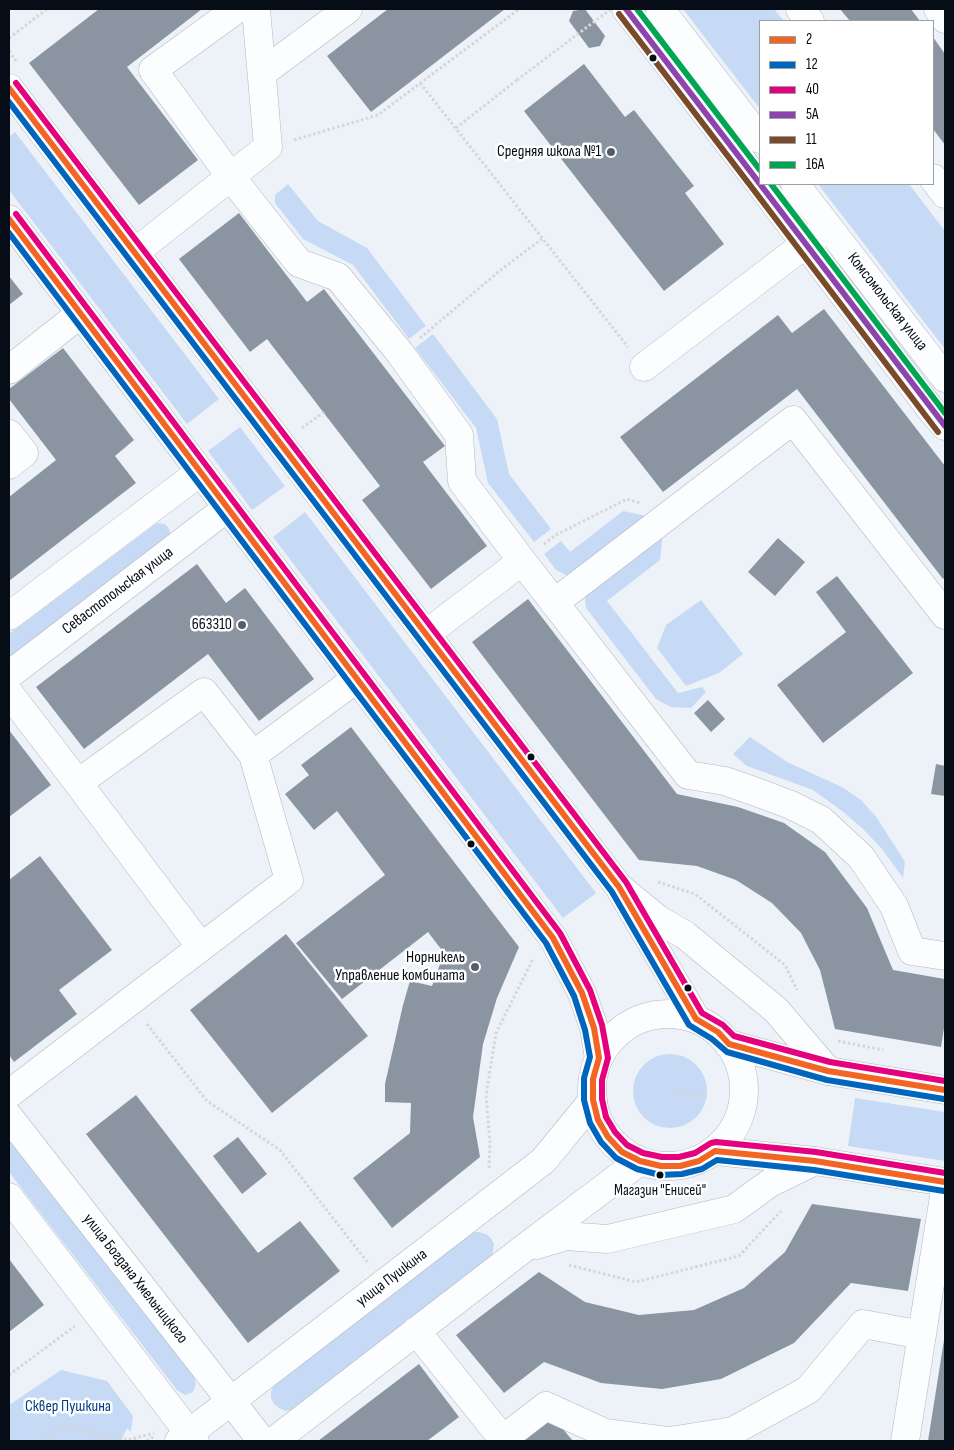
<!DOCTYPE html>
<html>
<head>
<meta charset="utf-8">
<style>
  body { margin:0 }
  #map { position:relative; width:954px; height:1450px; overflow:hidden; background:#edf2f8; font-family:"Sofia Sans Condensed",sans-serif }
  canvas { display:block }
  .frame { position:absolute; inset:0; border:10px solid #070d16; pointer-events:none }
  .legend { position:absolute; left:759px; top:20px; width:175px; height:165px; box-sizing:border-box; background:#fff; border:1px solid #9c9ea2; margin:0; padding:6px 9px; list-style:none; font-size:15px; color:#070d16 }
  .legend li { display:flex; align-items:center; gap:10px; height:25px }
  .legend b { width:25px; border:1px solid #9c9ea2 }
</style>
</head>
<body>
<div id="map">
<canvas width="954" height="1450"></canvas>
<div class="frame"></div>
<ul class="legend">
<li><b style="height:6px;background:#f26522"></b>2</li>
<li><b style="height:6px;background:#0065bd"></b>12</li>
<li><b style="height:6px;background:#e5007d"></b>40</li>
<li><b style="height:6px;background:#8e44ad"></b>5А</li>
<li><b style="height:6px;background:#7a4b2a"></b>11</li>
<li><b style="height:6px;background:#00a651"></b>16А</li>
</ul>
</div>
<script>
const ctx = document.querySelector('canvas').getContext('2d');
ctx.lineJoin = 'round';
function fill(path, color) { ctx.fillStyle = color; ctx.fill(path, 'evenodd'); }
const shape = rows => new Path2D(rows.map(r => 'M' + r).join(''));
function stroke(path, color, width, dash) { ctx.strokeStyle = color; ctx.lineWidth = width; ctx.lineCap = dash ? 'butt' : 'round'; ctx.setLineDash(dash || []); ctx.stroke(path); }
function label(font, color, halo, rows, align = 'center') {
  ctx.font = font + ' "Sofia Sans Condensed",sans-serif'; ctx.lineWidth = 5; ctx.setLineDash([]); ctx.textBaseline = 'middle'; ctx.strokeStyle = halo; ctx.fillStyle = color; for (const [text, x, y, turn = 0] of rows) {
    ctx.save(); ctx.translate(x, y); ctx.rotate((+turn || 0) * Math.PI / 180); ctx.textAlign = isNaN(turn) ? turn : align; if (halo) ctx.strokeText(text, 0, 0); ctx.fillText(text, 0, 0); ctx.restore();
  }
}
const green = shape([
  [683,9,774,9,784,21,760,21,760,109],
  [15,132,219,399,187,424,9,190,9,137],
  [288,184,318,221,367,248,426,326,409,339,353,265,303,239,275,203,275,195],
  [818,184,909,184,945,231,945,349],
  [433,334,497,419,509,474,551,529,534,542,488,483,476,428,415,348],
  [240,427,285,486,252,510,208,451],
  [623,511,651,517,580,572,566,575,556,570,544,554,561,541,570,552],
  [305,512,596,893,563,918,273,537],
  [157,523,165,524,168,527,171,534,9,660,9,634],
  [663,532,660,560,607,601,678,693,702,687,706,692,691,708,671,707,656,699,586,608,585,598,591,587],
  [701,600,743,654,719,673,686,686,657,648,666,625],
  [750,737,787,762,842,787,861,800,877,818,905,862,903,878,882,849,862,828,842,811,813,790,747,766,733,754],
  '633 1091a37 37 0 1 1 74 0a37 37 0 1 1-74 0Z',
  [855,1098,945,1112,945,1161,848,1146],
  [9,1137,194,1377,196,1384,193,1392,185,1395,177,1390,9,1172],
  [473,1232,479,1232,486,1234,491,1238,494,1244,492,1257,291,1410,285,1411,279,1408,274,1404,271,1398,271,1392,273,1386,277,1381],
  [61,1370,107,1381,133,1416,131,1432,127,1428,121,1441,9,1441,9,1405]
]);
const building = shape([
  [99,9,202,9,127,67,198,160,139,205,29,63],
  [388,9,505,9,371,112,327,56],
  [585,9,605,36,600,46,589,48,569,21,573,11],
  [840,9,911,9,920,21,850,21],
  [933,37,945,54,945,145,933,129],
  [584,64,625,117,634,110,694,186,685,193,724,244,664,291,524,111],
  [239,213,307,302,324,289,445,446,423,462,487,546,431,589,362,500,380,486,267,339,250,352,179,259],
  [9,276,23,294,9,305],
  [824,309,945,466,945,577,943,579,797,389,663,492,620,437,778,315,792,333],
  [63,348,134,440,115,456,136,483,9,581,9,497,56,460,9,399,9,389],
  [778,538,805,562,775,596,748,572],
  [197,564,226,603,245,588,314,679,259,721,208,654,84,749,36,687],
  [837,576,913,673,823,743,777,685,846,632,816,592],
  [528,599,677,794,738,807,784,823,825,852,867,908,893,970,945,979,945,1022,941,1047,835,1029,820,970,801,933,772,903,736,880,697,866,639,860,472,642],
  [708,700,725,719,711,732,694,713],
  [351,727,519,947,497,998,483,1044,473,1117,480,1157,392,1228,353,1178,410,1133,411,1103,385,1102,385,1084,403,1005,410,981,432,986,444,953,428,932,342,999,296,943,385,875,337,811,314,830,285,794,309,775,301,765],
  [9,730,51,785,9,817],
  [936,764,945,766,945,796,931,794],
  [40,856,112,950,59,990,77,1014,14,1062,9,1055,9,880],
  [286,934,368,1036,272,1113,190,1010],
  [136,1095,258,1253,300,1221,340,1271,248,1343,86,1134],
  [238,1137,267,1174,242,1194,213,1156],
  [812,1204,921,1219,908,1291,851,1283,794,1343,721,1379,662,1389,601,1383,544,1362,504,1393,456,1335,539,1272,585,1302,639,1315,694,1310,744,1288,785,1252],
  [9,1259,44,1305,9,1332],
  [944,1340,945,1441,928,1441],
  [419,1364,459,1417,427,1441,318,1441],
  [546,1409,573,1441,508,1441]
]);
const path = shape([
  [9,38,47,9],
  [9,51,16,61],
  [420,83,628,347],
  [456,128,517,80],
  [294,140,378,115,519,9],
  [420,338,502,269,542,239],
  [302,428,324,412],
  [544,544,556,535,627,499,640,503],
  [658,882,695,894,785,965,797,990],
  [147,1024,207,1101,280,1150,368,1263],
  [838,1041,883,1050],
  [676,1091,707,1096],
  [489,1168,490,1143,486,1095,496,1033,533,959],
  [569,1265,636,1282,739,1256,781,1211],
  [9,1375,75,1326],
  [41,1441,62,1425,128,1440,154,1433],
  [108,1441,110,1436],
  [147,1441,153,1437]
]);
const minor = shape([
  [237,9,153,70,231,177,299,263,338,277,400,353,459,435,462,481,522,561,688,775,725,781,759,793,791,805,821,820,861,857,894,906,912,951,945,956],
  [626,9,760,184],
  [660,9,760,139],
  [800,9,810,21],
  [938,9,945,19],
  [262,73,348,9],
  [933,178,945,194],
  [760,184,932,411,945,426],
  [795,184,945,378],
  [134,253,268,147,256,9],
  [644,367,821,232],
  [9,370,80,314],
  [9,434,24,453,9,465],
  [554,603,793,420,945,615],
  [9,616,200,472],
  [426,634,522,561],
  [9,675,227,508],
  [9,693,78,783,204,692,253,755],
  [78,783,201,947],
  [620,888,659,920,685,935,776,1010,828,1071],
  [9,1094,289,880,253,755,356,679],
  [9,1117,262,1441],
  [9,1197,195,1441],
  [536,1245,566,1236,607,1239,734,1209,770,1183,815,1161],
  [416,1331,503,1439,546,1406,605,1433,667,1441],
  [179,1441,543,1161,593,1100],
  [274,1441,523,1249,640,1161],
  [670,1441,733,1431,808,1390,863,1324,922,1335],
  [905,1441,945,1190]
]);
const major = shape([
  [9,88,619,887,696,1019],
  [9,219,553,938,582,993,594,1028,599,1058],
  '592 1090a76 76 0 1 1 152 0a76 76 0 1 1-152 0Z',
  [729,1044,828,1071,945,1090],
  [715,1151,815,1161,945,1182]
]);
const pathBridge = shape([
  [517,80,611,9]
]);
const bus1 = shape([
  [9,88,619,887,696,1019,718,1032,729,1044,828,1071,945,1090],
  [9,219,553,938,582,993,594,1028,599,1058,593,1079,593,1100,598,1120,608,1137,622,1152,640,1161,661,1166,680,1166,699,1161,715,1151,815,1161,945,1182]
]);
const bus2 = shape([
  [9,102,612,892,689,1025,712,1039,727,1052,827,1080,944,1099],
  [9,233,546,943,574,996,585,1030,590,1057,584,1078,584,1100,590,1123,601,1142,616,1158,637,1169,660,1175,682,1174,702,1169,717,1160,814,1170,944,1191]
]);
const bus3 = shape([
  [16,83,626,882,702,1013,723,1025,734,1036,830,1062,945,1081],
  [16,214,560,933,590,990,602,1025,608,1058,602,1080,602,1099,606,1117,615,1132,627,1145,643,1153,662,1157,679,1157,695,1153,711,1143,716,1142,816,1152,945,1173]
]);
const bus4 = shape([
  [626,9,760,184],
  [760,184,945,426]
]);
const bus5 = shape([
  [619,14,753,189],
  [753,189,938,432]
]);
const bus6 = shape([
  [637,9,760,170],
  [771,184,945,413]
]);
const markers = [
  [653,58,4.5,"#070d16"],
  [611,152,5,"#585d65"],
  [242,625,5,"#585d65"],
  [531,757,4.5,"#070d16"],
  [471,844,4.5,"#070d16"],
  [475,967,5,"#585d65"],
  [688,988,4.5,"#070d16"],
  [660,1175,4.5,"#070d16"]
];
const busNames = [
  ["Магазин \"Енисей\"",660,1191]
];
const poiNames = [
  ["Средняя школа №1",601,152],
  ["663310",232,625],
  ["Норникель",465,958],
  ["Управление комбината",465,976]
];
const streetNames = [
  ["Комсомольская улица",887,302,52],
  ["Севастопольская улица",118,591,-37],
  ["улица Пушкина",392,1278,-37],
  ["улица Богдана Хмельницкого",135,1279,52]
];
const parkNames = [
  ["Сквер Пушкина",68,1407]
];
fill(green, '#c6daf6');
fill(building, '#8b95a2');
stroke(minor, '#b2b7be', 29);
stroke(major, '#b2b7be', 29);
stroke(path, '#d4d6d9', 3, [2.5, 2.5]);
stroke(minor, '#fcfdfe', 28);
stroke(major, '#fcfdfe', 28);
stroke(pathBridge, '#d4d6d9', 3, [2.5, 2.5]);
stroke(bus1, '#f26522', 6);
stroke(bus2, '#0065bd', 6);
stroke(bus3, '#e5007d', 6);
stroke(bus4, '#8e44ad', 6);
stroke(bus5, '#7a4b2a', 6);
stroke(bus6, '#00a651', 6);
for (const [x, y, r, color] of markers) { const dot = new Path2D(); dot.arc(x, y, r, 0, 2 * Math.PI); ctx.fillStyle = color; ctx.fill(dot); stroke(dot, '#fff', 2); }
label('15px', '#070d16', '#fff', busNames);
label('16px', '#070d16', '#fff', poiNames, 'right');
label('16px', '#070d16', '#fff', streetNames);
label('16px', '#013f87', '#fff', parkNames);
</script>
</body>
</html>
